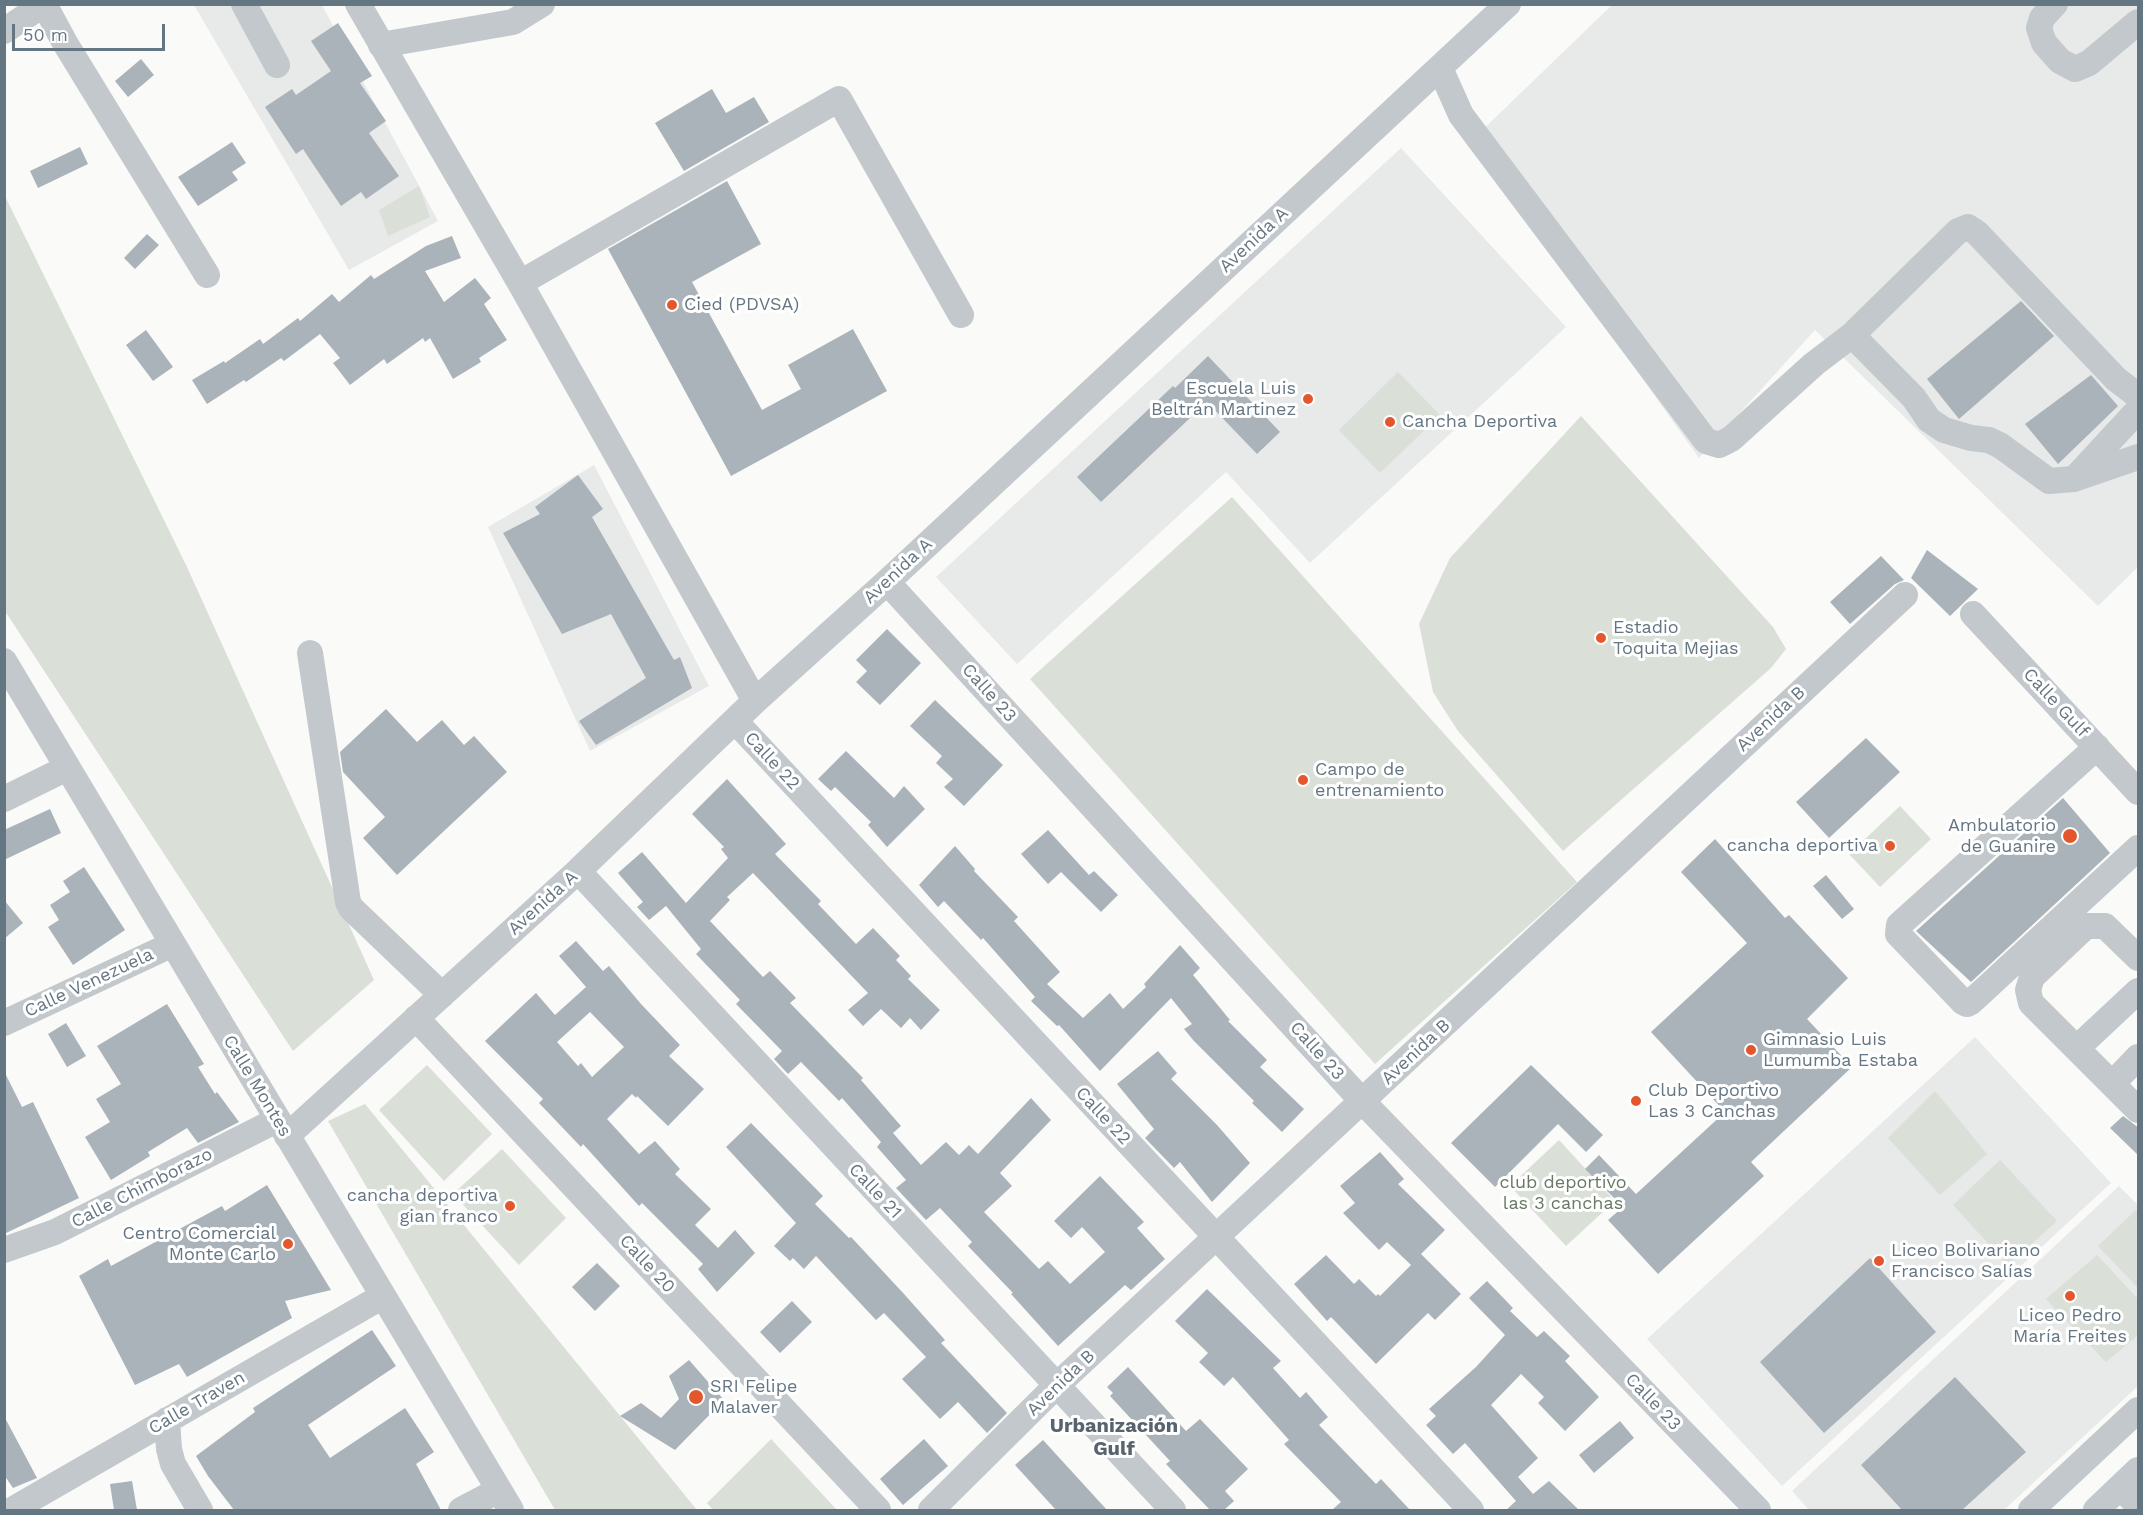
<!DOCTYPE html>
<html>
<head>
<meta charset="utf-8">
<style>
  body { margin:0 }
  #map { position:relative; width:2143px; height:1515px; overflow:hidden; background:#fafaf8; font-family:"Work Sans",sans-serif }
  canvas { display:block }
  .frame { position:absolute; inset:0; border:6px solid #657683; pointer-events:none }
  .scale { position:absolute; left:12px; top:24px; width:153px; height:27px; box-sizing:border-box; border:3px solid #657683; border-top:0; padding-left:8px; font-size:18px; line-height:21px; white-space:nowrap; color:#657683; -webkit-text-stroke:4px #fff; paint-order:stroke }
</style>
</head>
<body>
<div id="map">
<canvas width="2143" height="1515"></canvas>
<div class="frame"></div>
<div class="scale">50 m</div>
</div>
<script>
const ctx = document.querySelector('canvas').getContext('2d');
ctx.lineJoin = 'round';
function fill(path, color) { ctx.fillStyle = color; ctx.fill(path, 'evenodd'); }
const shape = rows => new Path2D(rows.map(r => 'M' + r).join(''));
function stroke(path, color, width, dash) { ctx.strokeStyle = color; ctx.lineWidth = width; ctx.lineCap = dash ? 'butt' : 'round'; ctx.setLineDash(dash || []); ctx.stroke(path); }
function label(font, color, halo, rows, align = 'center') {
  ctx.font = font + ' "Work Sans",sans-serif'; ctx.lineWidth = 6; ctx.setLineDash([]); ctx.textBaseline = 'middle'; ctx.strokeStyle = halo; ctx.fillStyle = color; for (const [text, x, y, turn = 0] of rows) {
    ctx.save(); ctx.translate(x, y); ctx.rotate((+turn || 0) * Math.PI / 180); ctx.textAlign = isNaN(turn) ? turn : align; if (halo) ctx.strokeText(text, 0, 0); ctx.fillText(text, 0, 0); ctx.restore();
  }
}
const built = shape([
  [194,5,322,5,438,221,349,270],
  [1612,5,2138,5,2138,567,2098,606,1815,330,1699,458,1472,140],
  [1401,148,1566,327,1310,563,1226,472,1017,664,936,577],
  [594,465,709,686,590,751,488,527],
  [1975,1037,2111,1183,1782,1486,1647,1339],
  [2119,1186,2138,1205,2138,1386,2004,1510,1809,1510,1792,1491]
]);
const green = shape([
  [419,186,430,217,388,236,379,210],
  [4,194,187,567,374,980,293,1051,5,611],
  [1398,372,1440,415,1380,473,1339,430],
  [1581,416,1773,627,1786,649,1771,668,1563,851,1458,731,1433,692,1419,624,1450,558],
  [1232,497,1577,882,1375,1064,1030,679],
  [1900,806,1931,839,1880,887,1849,854],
  [427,1065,492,1134,444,1181,379,1110],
  [1935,1091,1987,1154,1940,1195,1888,1138],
  [365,1104,697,1510,555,1510,328,1121],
  [1559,1140,1615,1201,1566,1246,1510,1186],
  [502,1149,566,1218,519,1265,453,1194],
  [2000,1160,2057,1221,2008,1265,1953,1205],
  [2136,1210,2138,1213,2138,1288,2098,1246],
  [2097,1255,2138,1299,2138,1335,2106,1362,2046,1299],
  [771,1439,837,1510,713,1510,707,1503]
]);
const building = shape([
  [338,23,372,76,360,83,386,121,369,133,399,176,366,199,361,192,341,206,303,149,296,154,265,107,292,89,296,95,331,71,311,41],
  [141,59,154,75,128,97,115,81],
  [712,89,726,113,754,97,769,122,684,171,655,123],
  [232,142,246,163,232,172,238,180,198,206,178,177],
  [80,147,88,164,38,188,30,171],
  [727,181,761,244,692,282,762,410,801,389,788,365,853,329,887,391,731,476,608,249],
  [147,234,159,245,135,269,124,258],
  [452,236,461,258,425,271,444,302,475,278,491,298,484,304,507,340,479,358,481,362,453,379,430,338,425,342,423,338,387,364,384,359,350,385,333,363,340,358,320,334,284,361,281,358,246,382,244,380,207,404,192,380,224,361,225,363,260,339,263,344,298,318,300,321,332,294,339,302,371,275,374,279,426,246],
  [2021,301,2054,336,1959,419,1927,379],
  [146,330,173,367,153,381,126,345],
  [1208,356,1280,432,1257,454,1207,402,1101,502,1077,477,1173,386,1175,388],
  [2091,375,2118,406,2058,464,2025,424],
  [578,475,603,509,592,517,674,660,680,657,692,688,596,745,579,721,646,678,611,614,562,634,503,533,540,514,535,507],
  [1927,550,1978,589,1950,616,1911,578],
  [1881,556,1904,580,1895,584,1850,624,1830,602],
  [887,629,921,663,880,705,856,682,867,671,856,660],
  [935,700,1003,765,964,806,944,787,953,779,936,763,942,756,910,726],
  [386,709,417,742,442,720,464,745,474,736,507,772,397,875,363,838,385,817,343,772,340,752],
  [1866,738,1900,772,1829,838,1796,802],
  [846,751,894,798,904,786,925,809,887,847,868,825,871,822,835,787,831,791,818,779],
  [727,779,786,844,775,854,821,901,818,904,856,944,873,928,900,956,896,960,911,976,908,979,940,1010,921,1030,910,1018,901,1028,881,1009,863,1026,848,1010,868,993,753,873,727,897,730,900,710,921,763,977,770,971,796,998,790,1003,863,1078,861,1080,901,1126,893,1133,921,1165,946,1142,959,1155,969,1145,978,1154,1031,1098,1051,1120,1000,1173,1012,1186,984,1212,1039,1269,1048,1261,1070,1284,1105,1252,1082,1227,1071,1238,1054,1221,1100,1176,1144,1222,1137,1228,1165,1259,1131,1290,1125,1285,1058,1346,1011,1294,1013,1293,968,1246,972,1242,940,1208,926,1220,896,1188,906,1180,877,1147,881,1142,842,1098,839,1101,801,1062,788,1074,774,1059,782,1051,736,1004,740,1000,696,954,701,949,666,906,649,920,637,907,643,902,618,873,642,852,686,903,728,858,721,849,724,847,692,814],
  [2063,798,2110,853,1971,982,1916,931],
  [50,809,61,833,4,860,4,830],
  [1048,830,1089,875,1094,871,1118,895,1101,912,1061,872,1048,884,1021,854],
  [1715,839,1785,918,1789,915,1848,978,1807,1019,1852,1067,1751,1162,1764,1176,1658,1274,1608,1220,1623,1207,1585,1169,1599,1155,1636,1194,1725,1112,1651,1032,1747,943,1681,872],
  [955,846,975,869,974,871,1018,917,1014,921,1060,972,1047,984,1083,1018,1110,993,1123,1009,1146,987,1144,984,1180,945,1200,968,1193,975,1230,1020,1228,1021,1267,1060,1260,1067,1304,1109,1282,1132,1252,1103,1254,1101,1194,1041,1184,1029,1192,1024,1171,998,1100,1071,1059,1025,1057,1026,1031,1001,1035,997,983,938,981,940,944,901,938,907,919,885],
  [84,867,125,930,73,965,48,927,59,920,50,905,70,892,63,881],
  [1826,875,1854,909,1842,919,1813,886],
  [4,900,23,923,4,939],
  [576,941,603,971,609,966,641,1004,680,1045,669,1056,704,1089,668,1126,637,1096,636,1098,632,1094,607,1119,639,1154,655,1141,680,1169,675,1174,711,1209,695,1225,718,1248,735,1230,755,1253,717,1292,698,1269,703,1264,642,1203,639,1206,583,1144,581,1147,539,1103,543,1099,485,1041,536,993,555,1015,586,987,559,956],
  [590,1012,624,1047,592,1077,581,1063,578,1066,557,1042],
  [167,1004,204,1064,198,1067,215,1094,217,1092,239,1122,198,1143,187,1128,148,1152,150,1156,111,1180,85,1137,110,1122,96,1099,121,1084,97,1046],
  [66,1023,86,1056,67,1067,48,1034],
  [1158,1051,1177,1073,1171,1079,1217,1125,1250,1163,1212,1202,1180,1162,1174,1168,1145,1138,1154,1129,1117,1084],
  [1531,1065,1603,1135,1586,1152,1558,1124,1495,1187,1451,1143],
  [4,1071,22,1107,33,1102,79,1198,4,1234],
  [2123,1116,2139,1128,2139,1156,2110,1128],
  [751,1123,823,1196,815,1204,849,1238,851,1237,904,1294,945,1340,941,1343,1007,1413,987,1433,958,1402,940,1419,902,1379,926,1357,884,1313,876,1320,816,1256,804,1269,793,1258,790,1261,774,1246,796,1223,726,1147],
  [1380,1152,1404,1179,1398,1184,1445,1230,1421,1254,1461,1294,1435,1320,1428,1313,1376,1364,1331,1317,1327,1321,1294,1284,1326,1255,1354,1284,1359,1279,1376,1296,1378,1294,1380,1296,1411,1265,1387,1242,1379,1250,1343,1213,1355,1203,1340,1186],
  [267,1185,331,1290,285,1301,292,1318,187,1377,179,1364,135,1385,79,1276,108,1259,111,1266,222,1206,225,1211],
  [1870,1258,1936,1332,1824,1433,1760,1362],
  [597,1263,620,1286,595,1311,572,1287],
  [1487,1281,1513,1308,1510,1311,1537,1337,1544,1331,1570,1356,1565,1361,1599,1397,1565,1431,1538,1403,1544,1397,1521,1374,1491,1405,1538,1458,1518,1477,1533,1494,1549,1481,1579,1510,1506,1510,1516,1501,1465,1443,1453,1454,1426,1425,1436,1416,1429,1409,1476,1367,1505,1335,1469,1298],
  [1207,1289,1281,1361,1273,1368,1300,1398,1306,1392,1328,1417,1319,1425,1376,1484,1381,1479,1410,1510,1332,1510,1341,1502,1284,1444,1289,1440,1233,1377,1224,1386,1199,1362,1208,1353,1175,1321],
  [792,1301,812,1322,780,1353,760,1332],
  [372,1330,396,1366,308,1425,330,1458,405,1408,434,1452,416,1464,441,1510,234,1510,208,1476,196,1456,255,1412,253,1408],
  [689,1360,724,1400,675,1450,620,1416,641,1403,661,1418,679,1399,669,1376],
  [1128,1367,1186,1431,1200,1419,1248,1469,1225,1491,1234,1501,1224,1510,1210,1510,1166,1464,1170,1461,1110,1396,1113,1393,1107,1387],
  [1955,1377,2026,1452,1962,1510,1902,1510,1861,1465],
  [4,1416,37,1478,13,1488,4,1475],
  [1620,1421,1634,1438,1594,1473,1579,1455],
  [924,1439,948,1466,903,1505,880,1479],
  [1043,1440,1107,1510,1056,1510,1015,1465],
  [132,1481,137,1510,114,1510,110,1484]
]);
const minor = shape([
  [44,4,65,43,207,275],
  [244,4,277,65],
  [358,4,520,283,755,701],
  [2055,4,2042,18,2039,28,2044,43,2060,61,2075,69,2089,63,2138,22],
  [4,31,44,4],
  [381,45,513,22,542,4],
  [1440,68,1461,115,1706,441,1719,445,1731,439,1814,364,1852,335,1914,398,1929,420,1944,430,1971,438,1989,440,2001,446,2049,481,2074,479,2138,457],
  [520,283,839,99,961,315],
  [1852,335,1958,231,1968,227,1977,233,2116,379,2138,396],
  [2076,477,2138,410],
  [887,582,1363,1102,1758,1510],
  [1973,614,2138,792],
  [310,653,348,902,351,908,442,995],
  [4,661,511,1510],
  [735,721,1471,1510],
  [2097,747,1899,925,1898,934,1963,1002,1967,1004,1971,1002,2138,848],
  [4,799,67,768],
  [578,871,1173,1510],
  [2138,958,2105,926,2086,926,2032,977,2028,990,2031,1003,2138,1110],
  [416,1018,878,1510],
  [4,1023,173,944],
  [2077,1048,2138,991],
  [2113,1083,2138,1057],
  [287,1136,578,871,755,701,887,582,1508,4],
  [4,1250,55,1232,277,1120],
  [167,1420,169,1449,173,1464,200,1510],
  [2120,1487,2138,1505],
  [12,1510,383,1296],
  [461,1510,499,1490],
  [931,1510,1056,1386,1905,595],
  [2031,1510,2138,1410],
  [2096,1510,2138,1470]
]);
const markers = [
  [672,305,6,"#e4572e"],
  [1308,399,6,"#e4572e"],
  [1390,422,6,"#e4572e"],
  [1601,638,6,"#e4572e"],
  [1303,780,6,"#e4572e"],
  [2070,836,8,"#e4572e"],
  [1890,846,6,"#e4572e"],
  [1751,1050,6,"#e4572e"],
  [1636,1101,6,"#e4572e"],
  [510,1206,6,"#e4572e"],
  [288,1244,6,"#e4572e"],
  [1879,1261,6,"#e4572e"],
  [2070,1296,6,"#e4572e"],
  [696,1397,8,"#e4572e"]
];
const streetNames = [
  ["Avenida A",1254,240,-43],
  ["Avenida A",898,571,-43],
  ["Calle 23",989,693,48],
  ["Calle Gulf",2056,703,47],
  ["Avenida B",1771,719,-43],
  ["Calle 22",772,761,47],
  ["Avenida A",543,903,-42],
  ["Calle Venezuela",89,983,-25],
  ["Calle 23",1317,1051,48],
  ["Avenida B",1416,1052,-43],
  ["Calle Montes",257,1086,59],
  ["Calle 22",1103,1116,47],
  ["Calle Chimborazo",142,1188,-27],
  ["Calle 21",875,1191,47],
  ["Calle 20",647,1264,47],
  ["Avenida B",1061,1383,-44],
  ["Calle 23",1653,1402,46],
  ["Calle Traven",197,1403,-30]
];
const poiNames = [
  ["Cied (PDVSA)",684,305],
  ["Escuela Luis",1296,389,"right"],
  ["Beltrán Martinez",1296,410,"right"],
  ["Cancha Deportiva",1402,422],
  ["Estadio",1613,628],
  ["Toquita Mejias",1613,649],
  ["Campo de",1315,770],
  ["entrenamiento",1315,791],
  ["Ambulatorio",2056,826,"right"],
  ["de Guanire",2056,847,"right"],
  ["cancha deportiva",1878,846,"right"],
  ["Gimnasio Luis",1763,1040],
  ["Lumumba Estaba",1763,1061],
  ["Club Deportivo",1648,1091],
  ["Las 3 Canchas",1648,1112],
  ["cancha deportiva",498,1196,"right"],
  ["gian franco",498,1217,"right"],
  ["Centro Comercial",276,1234,"right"],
  ["Monte Carlo",276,1255,"right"],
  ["Liceo Bolivariano",1891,1251],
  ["Francisco Salías",1891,1272],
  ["Liceo Pedro",2070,1316,"center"],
  ["María Freites",2070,1337,"center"],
  ["SRI Felipe",710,1387],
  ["Malaver",710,1408]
];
const parkNames = [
  ["club deportivo",1563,1183],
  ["las 3 canchas",1563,1204]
];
const neighbourhoodNames = [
  ["Urbanización",1114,1426],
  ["Gulf",1114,1449]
];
fill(built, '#e8e9e9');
fill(green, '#dadfd7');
fill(building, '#aab3b9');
stroke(minor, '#c3c8cc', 26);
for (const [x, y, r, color] of markers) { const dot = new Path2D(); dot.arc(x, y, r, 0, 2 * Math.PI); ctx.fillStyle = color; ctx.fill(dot); stroke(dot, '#fff', 2); }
label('18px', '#657683', '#fff', streetNames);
label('18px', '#657683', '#fff', poiNames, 'left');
label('18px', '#687a64', '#fff', parkNames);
label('bold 20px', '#57646e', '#fff', neighbourhoodNames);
</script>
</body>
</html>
